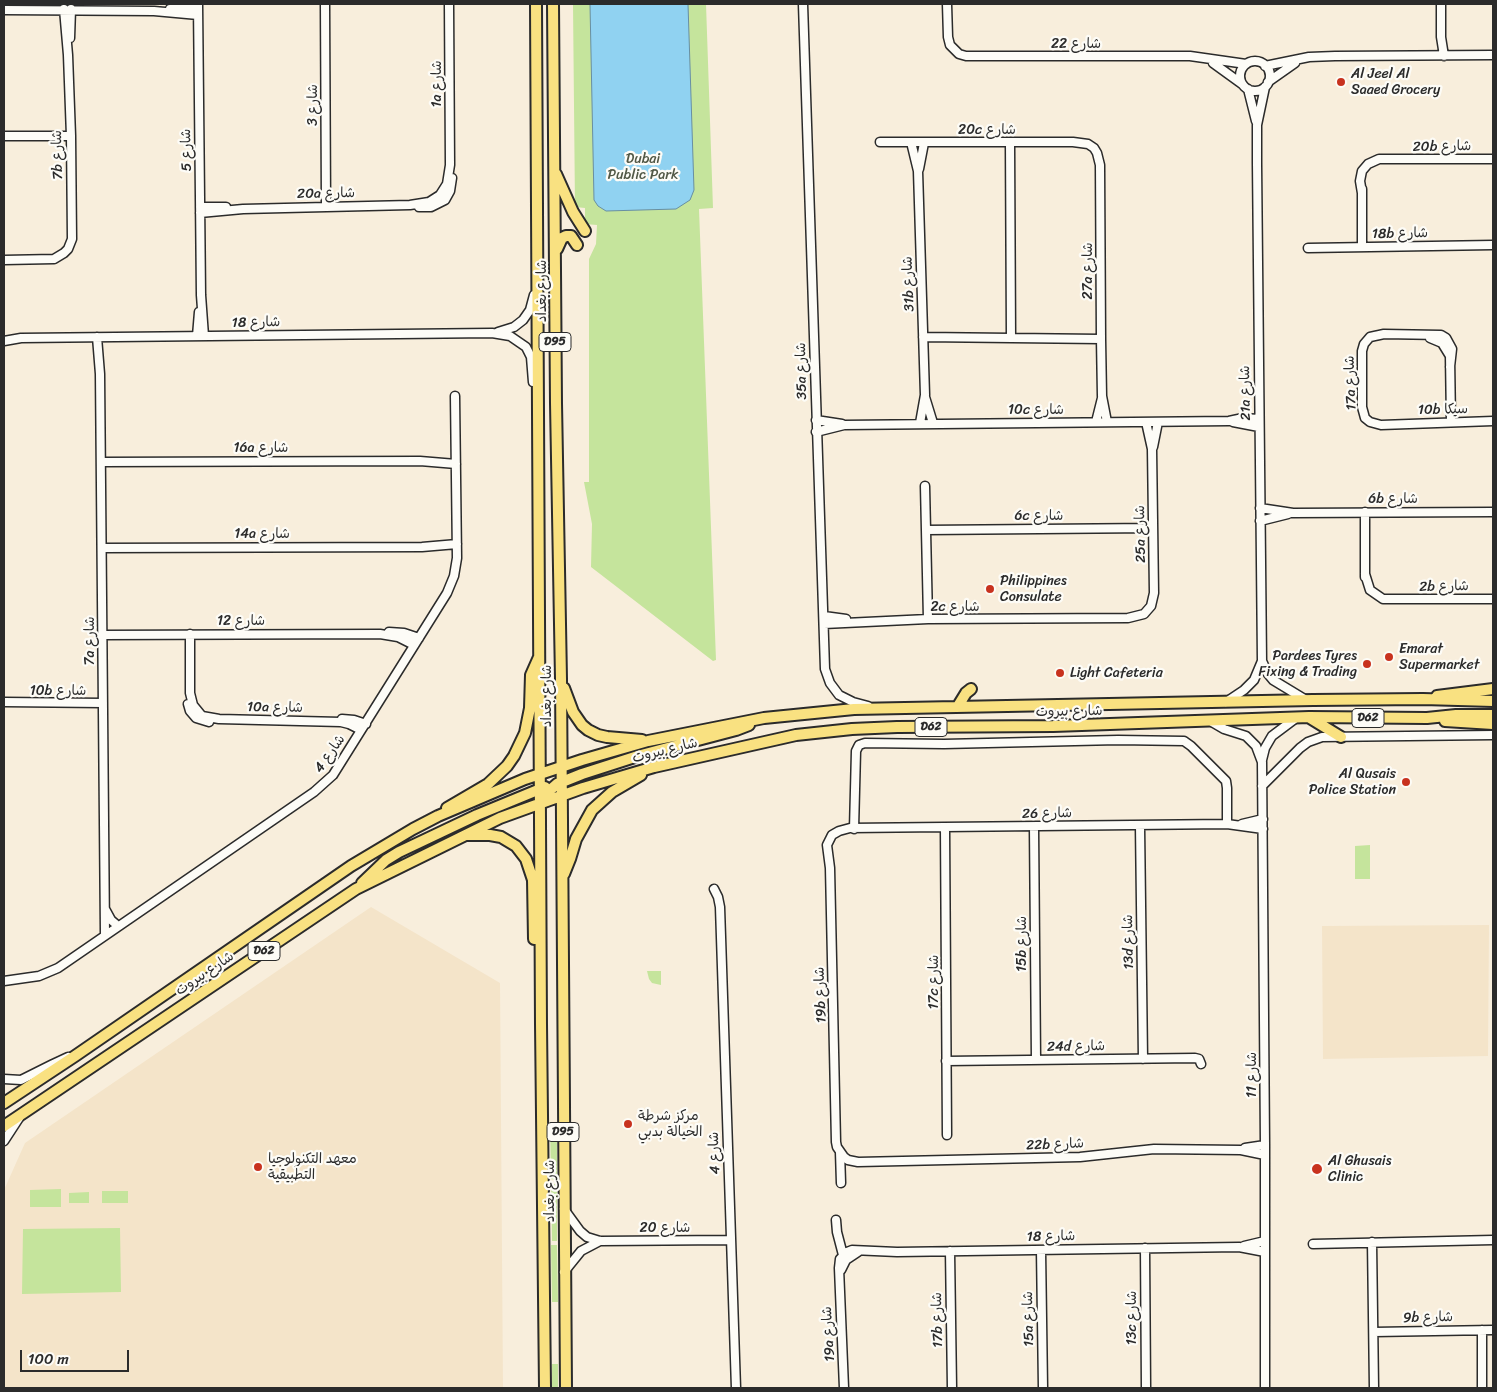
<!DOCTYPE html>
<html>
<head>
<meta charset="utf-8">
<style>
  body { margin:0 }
  #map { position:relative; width:1497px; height:1392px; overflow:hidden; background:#f8eedc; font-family:Sriracha,sans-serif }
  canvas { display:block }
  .frame { position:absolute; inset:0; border:5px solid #2b2b2b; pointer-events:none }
  .scale { position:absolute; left:20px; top:1350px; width:109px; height:22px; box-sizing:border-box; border:2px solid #2b2b2b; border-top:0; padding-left:6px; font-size:15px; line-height:18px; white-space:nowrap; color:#2b2b2b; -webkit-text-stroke:4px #fdfcf7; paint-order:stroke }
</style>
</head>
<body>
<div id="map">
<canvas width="1497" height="1392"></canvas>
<div class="frame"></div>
<div class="scale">100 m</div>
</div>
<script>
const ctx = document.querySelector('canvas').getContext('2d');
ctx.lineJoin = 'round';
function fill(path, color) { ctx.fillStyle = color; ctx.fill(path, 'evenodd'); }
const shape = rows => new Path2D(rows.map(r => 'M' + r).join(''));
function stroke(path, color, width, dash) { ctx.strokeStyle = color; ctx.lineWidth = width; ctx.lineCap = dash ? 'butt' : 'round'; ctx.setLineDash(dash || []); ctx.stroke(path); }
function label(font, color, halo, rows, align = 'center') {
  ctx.font = font + ' Sriracha,"Playpen Sans Arabic",sans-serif'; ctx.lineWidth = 4.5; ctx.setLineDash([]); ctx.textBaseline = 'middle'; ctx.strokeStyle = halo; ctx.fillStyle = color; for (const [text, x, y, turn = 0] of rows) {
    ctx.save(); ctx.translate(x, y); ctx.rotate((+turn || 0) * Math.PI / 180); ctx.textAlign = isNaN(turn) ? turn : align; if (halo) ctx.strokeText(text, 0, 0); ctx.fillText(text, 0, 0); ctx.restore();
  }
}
const built = shape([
  [371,907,500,983,503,1388,4,1388,4,1190,25,1143],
  [1489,925,1488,1056,1323,1059,1322,926]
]);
const green = shape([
  [573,4,706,4,713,208,699,209,716,660,713,661,591,567,592,524,584,482,589,482,589,259,596,244,597,225,585,224,585,208,575,207],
  [1370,845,1370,879,1355,879,1355,846],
  [647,971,661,971,661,985,652,983,649,979],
  [550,1123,557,1123,557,1180,551,1179],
  [551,1184,557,1184,557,1241,552,1241],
  [61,1189,61,1207,30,1207,30,1190],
  [102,1191,128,1191,128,1203,102,1203],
  [89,1192,89,1203,69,1203,69,1193],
  [120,1228,121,1292,22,1294,23,1229],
  [551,1245,557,1245,558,1302,552,1302],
  [552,1364,558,1364,558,1388,552,1388]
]);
const water = shape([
  [590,4,688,4,694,190,690,200,676,209,606,211,598,206,594,200,590,4]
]);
const minor = shape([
  [198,4,201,295,204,336],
  [325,4,326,206],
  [803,4,825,669,830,683,839,695,853,702,868,706],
  [947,4,948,37,950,45,959,54,966,56,1190,56,1246,64],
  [1441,4,1441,37,1444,56],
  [170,9,198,8],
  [4,10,154,11,198,15],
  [70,38,71,9],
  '1240 76a15 15 0 1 1 30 0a15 15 0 1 1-30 0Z',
  [1213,63,1242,84],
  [1265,66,1309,57,1335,56,1493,55],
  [1268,82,1295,63],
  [1248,89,1256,121],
  [4,136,71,136],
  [880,142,1073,142,1088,144,1094,148,1097,153,1100,165,1101,339,1102,396,1107,422],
  [911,142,918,171,925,395,920,423],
  [1010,142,1011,338],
  [919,169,924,143],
  [1362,189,1362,247],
  [1362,193,1360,181,1362,171,1368,164,1379,159,1493,159],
  [200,207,226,207],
  [419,207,431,207,445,200,450,191,452,178],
  [200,213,243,209,410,205,429,202,440,195,447,184,450,165,449,4],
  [1308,248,1493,245],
  [4,260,54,259,64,253,68,249,72,239,71,136,68,55,64,9],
  [498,332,514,327,523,320,530,310,534,295],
  [197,336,199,312],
  [97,337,100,374,105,934],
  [923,337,1101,339],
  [1430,338,1442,343,1450,356,1451,422],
  [4,341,21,338,492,333,510,336,526,347,531,357,533,382],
  [1450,367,1452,349,1446,338,1441,335,1384,334,1370,337,1364,344,1362,351,1362,407,1365,418,1370,422,1381,425,1493,421],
  [925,397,933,423],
  [816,420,842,424],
  [1096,422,1102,398],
  [1233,422,1259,427],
  [816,432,844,425,1229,421,1243,418,1259,419],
  [1153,447,1158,422],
  [101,462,420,461,456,464],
  [925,486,928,619],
  [1260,508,1293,513,1493,512],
  [1260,521,1288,514],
  [926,530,1153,528],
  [102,548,422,547,457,544],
  [1365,574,1370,590,1383,599,1493,599],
  [1365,577,1365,512],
  [824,616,846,619],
  [824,624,928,619,1128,618,1144,614,1151,606,1154,593,1152,449,1146,422],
  [389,632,404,633,419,638],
  [190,634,190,693,193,705,202,716,219,719,341,722,349,724,361,730],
  [102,635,380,634,398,637,414,645],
  [1262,661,1268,674,1273,680,1306,700],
  [4,702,103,703],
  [1226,702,1244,690,1254,680,1262,661,1257,163,1257,125,1265,87],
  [188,704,190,711,196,718,209,722],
  [342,719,354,720,366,724],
  [1212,722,1224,729,1246,736,1256,746,1262,762,1265,1145,1265,1388],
  [1262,760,1265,748,1272,736,1296,718],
  [1262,786,1300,748,1308,742,1322,737,1493,735],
  [1242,824,1263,819],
  [1140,826,1143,1059],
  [1034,827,1036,1060],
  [945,828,947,1135],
  [854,829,856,751,859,745,865,743,944,744,1118,740,1184,741,1191,746,1226,781,1227,788,1227,824],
  [1263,829,1227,824,850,828,839,831,832,835,827,845,830,868,836,1142,837,1147,844,1157,848,1160,858,1162,1080,1157,1154,1149,1241,1150,1265,1155],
  [714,889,718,897,720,907,736,1388],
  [105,909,111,920,118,926],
  [4,981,39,976,58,968,314,792,333,775,447,593,454,576,457,558,455,396],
  [946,1061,1195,1058,1199,1059,1201,1064],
  [4,1079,21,1080,53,1064,68,1057],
  [4,1141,19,1118],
  [1245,1148,1265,1145],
  [840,1152,841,1183],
  [564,1209,580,1231,587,1237,600,1241,730,1240],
  [836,1220,837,1232,843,1255],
  [1372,1242,1374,1388],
  [1313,1244,1493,1240],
  [1244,1246,1265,1241],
  [1145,1248,1146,1388],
  [1041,1250,1043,1388],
  [950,1251,952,1388],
  [841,1270,846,1260,858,1252],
  [564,1272,581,1251,600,1241],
  [1482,1330,1482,1388],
  [1374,1332,1493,1330],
  [844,1388,839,1268,840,1259,847,1252,852,1250,897,1252,1239,1247,1265,1252]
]);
const major = shape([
  [536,4,541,1024,545,1388],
  [553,4,556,403,561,679,566,1388],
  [556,174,573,212,585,231],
  [557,249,562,238,566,236,571,236,577,245],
  [564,688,573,712,582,725,588,730,598,735,607,737,642,740],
  [1437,696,1493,689],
  [958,706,966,693,971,689],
  [1310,718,1341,737],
  [1445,721,1493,724],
  [540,803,549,791,557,784,582,774,641,755,736,730,749,725],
  [447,808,488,784,507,766,514,756,525,733,530,708,531,675,539,657],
  [468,835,490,835,501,837,516,846,526,859,533,880,534,939],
  [564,874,570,859,576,839,592,810,612,792,641,775],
  [362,883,386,860,399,852,477,815,545,787],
  [4,1103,75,1056,351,866,413,829,438,816,525,779,582,760,648,741,764,718,854,709,1313,700,1423,699,1493,701],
  [4,1126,356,889,500,818,583,788,654,767,796,735,852,729,897,727,1053,726,1309,717,1427,718,1456,715,1493,715]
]);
const markers = [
  [1341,82,5,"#c8321e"],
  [990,589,5,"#c8321e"],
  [1389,657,5,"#c8321e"],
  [1367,664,5,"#c8321e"],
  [1060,673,5,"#c8321e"],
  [1406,782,5,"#c8321e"],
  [628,1124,5,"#c8321e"],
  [258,1167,5,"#c8321e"],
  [1317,1169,6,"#c8321e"]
];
const shields = [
  [555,342,32],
  [1368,718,32],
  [931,727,32],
  [264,951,32],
  [563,1132,32]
];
const shieldNames = [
  ["D95",555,342],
  ["D62",1368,718],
  ["D62",931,727],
  ["D62",264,951],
  ["D95",563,1132]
];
const streetNames = [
  ["شارع 22",1076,44],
  ["1a شارع",437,84,-90],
  ["شارع 3",313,105,-90],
  ["20c شارع",987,130],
  ["20b شارع",1442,147,-1],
  ["شارع 5",187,150,-91],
  ["7b شارع",58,155,-91],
  ["20a شارع",326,194,-1],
  ["18b شارع",1400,234,-1],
  ["27a شارع",1088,271,-90],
  ["31b شارع",909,284,-92],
  ["شارع بغداد",542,291,-90],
  ["شارع 18",256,323,-1],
  ["35a شارع",802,371,-91],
  ["17a شارع",1351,383,-92],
  ["21a شارع",1246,393,-91],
  ["10c شارع",1036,410],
  ["10b سيكا",1443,410,-1],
  ["16a شارع",261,448],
  ["6b شارع",1393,499],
  ["6c شارع",1039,516],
  ["14a شارع",262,534],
  ["25a شارع",1141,534,-91],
  ["2b شارع",1444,587,-1],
  ["2c شارع",955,607],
  ["شارع 12",241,621],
  ["7a شارع",90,641,-90],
  ["10b شارع",58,691],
  ["شارع بغداد",547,696,-90],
  ["10a شارع",275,708,1],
  ["شارع بيروت",1069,712,-1],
  ["شارع بيروت",665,751,-14],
  ["شارع 4",330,754,-55],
  ["شارع 26",1047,814,-1],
  ["13d شارع",1129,942,-91],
  ["15b شارع",1022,944,-90],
  ["شارع بيروت",205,974,-34],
  ["17c شارع",934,982,-90],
  ["19b شارع",821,995,-92],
  ["24d شارع",1076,1047,-1],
  ["شارع 11",1252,1075,-90],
  ["22b شارع",1055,1145,-2],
  ["شارع 4",715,1153,-92],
  ["شارع بغداد",550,1191,-90],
  ["شارع 20",665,1228],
  ["شارع 18",1051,1237,-1],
  ["13c شارع",1132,1318,-90],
  ["9b شارع",1428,1318,-1],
  ["15a شارع",1029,1319,-91],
  ["17b شارع",938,1320,-91],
  ["19a شارع",829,1334,-93]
];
const poiNames = [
  ["Al Jeel Al",1351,74],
  ["Saaed Grocery",1351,90],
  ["Philippines",1000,581],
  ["Consulate",1000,597],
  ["Emarat",1399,649],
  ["Supermarket",1399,665],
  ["Pardees Tyres",1357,656,"right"],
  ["Fixing & Trading",1357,672,"right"],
  ["Light Cafeteria",1070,673],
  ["Al Qusais",1396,774,"right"],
  ["Police Station",1396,790,"right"],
  ["مركز شرطة",638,1116],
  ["الخيالة بدبي",638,1132],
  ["معهد التكنولوجيا",268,1159],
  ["التطبيقية",268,1175],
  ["Al Ghusais",1328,1161],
  ["Clinic",1328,1177]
];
const parkNames = [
  ["Dubai",643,159],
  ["Public Park",643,175]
];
fill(built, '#f4e4c9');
fill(green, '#c5e49c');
fill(water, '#90d2f1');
stroke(water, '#688fa2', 1);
stroke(minor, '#2b2b2b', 11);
stroke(major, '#2b2b2b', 14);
stroke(minor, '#fdfcf7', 8);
stroke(major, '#f9e181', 10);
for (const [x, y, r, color] of markers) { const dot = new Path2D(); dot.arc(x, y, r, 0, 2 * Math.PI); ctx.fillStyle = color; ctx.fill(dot); stroke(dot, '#fdfcf7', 2); }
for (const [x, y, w] of shields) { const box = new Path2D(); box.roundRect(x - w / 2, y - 9.5, w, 19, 4); ctx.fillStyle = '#fdfcf7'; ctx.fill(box); stroke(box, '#2b2b2b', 1); }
label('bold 12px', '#2b2b2b', null, shieldNames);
label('14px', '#2b2b2b', '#fdfcf7', streetNames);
label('14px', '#2b2b2b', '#fdfcf7', poiNames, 'left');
label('14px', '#525947', '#fdfcf7', parkNames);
</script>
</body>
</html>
